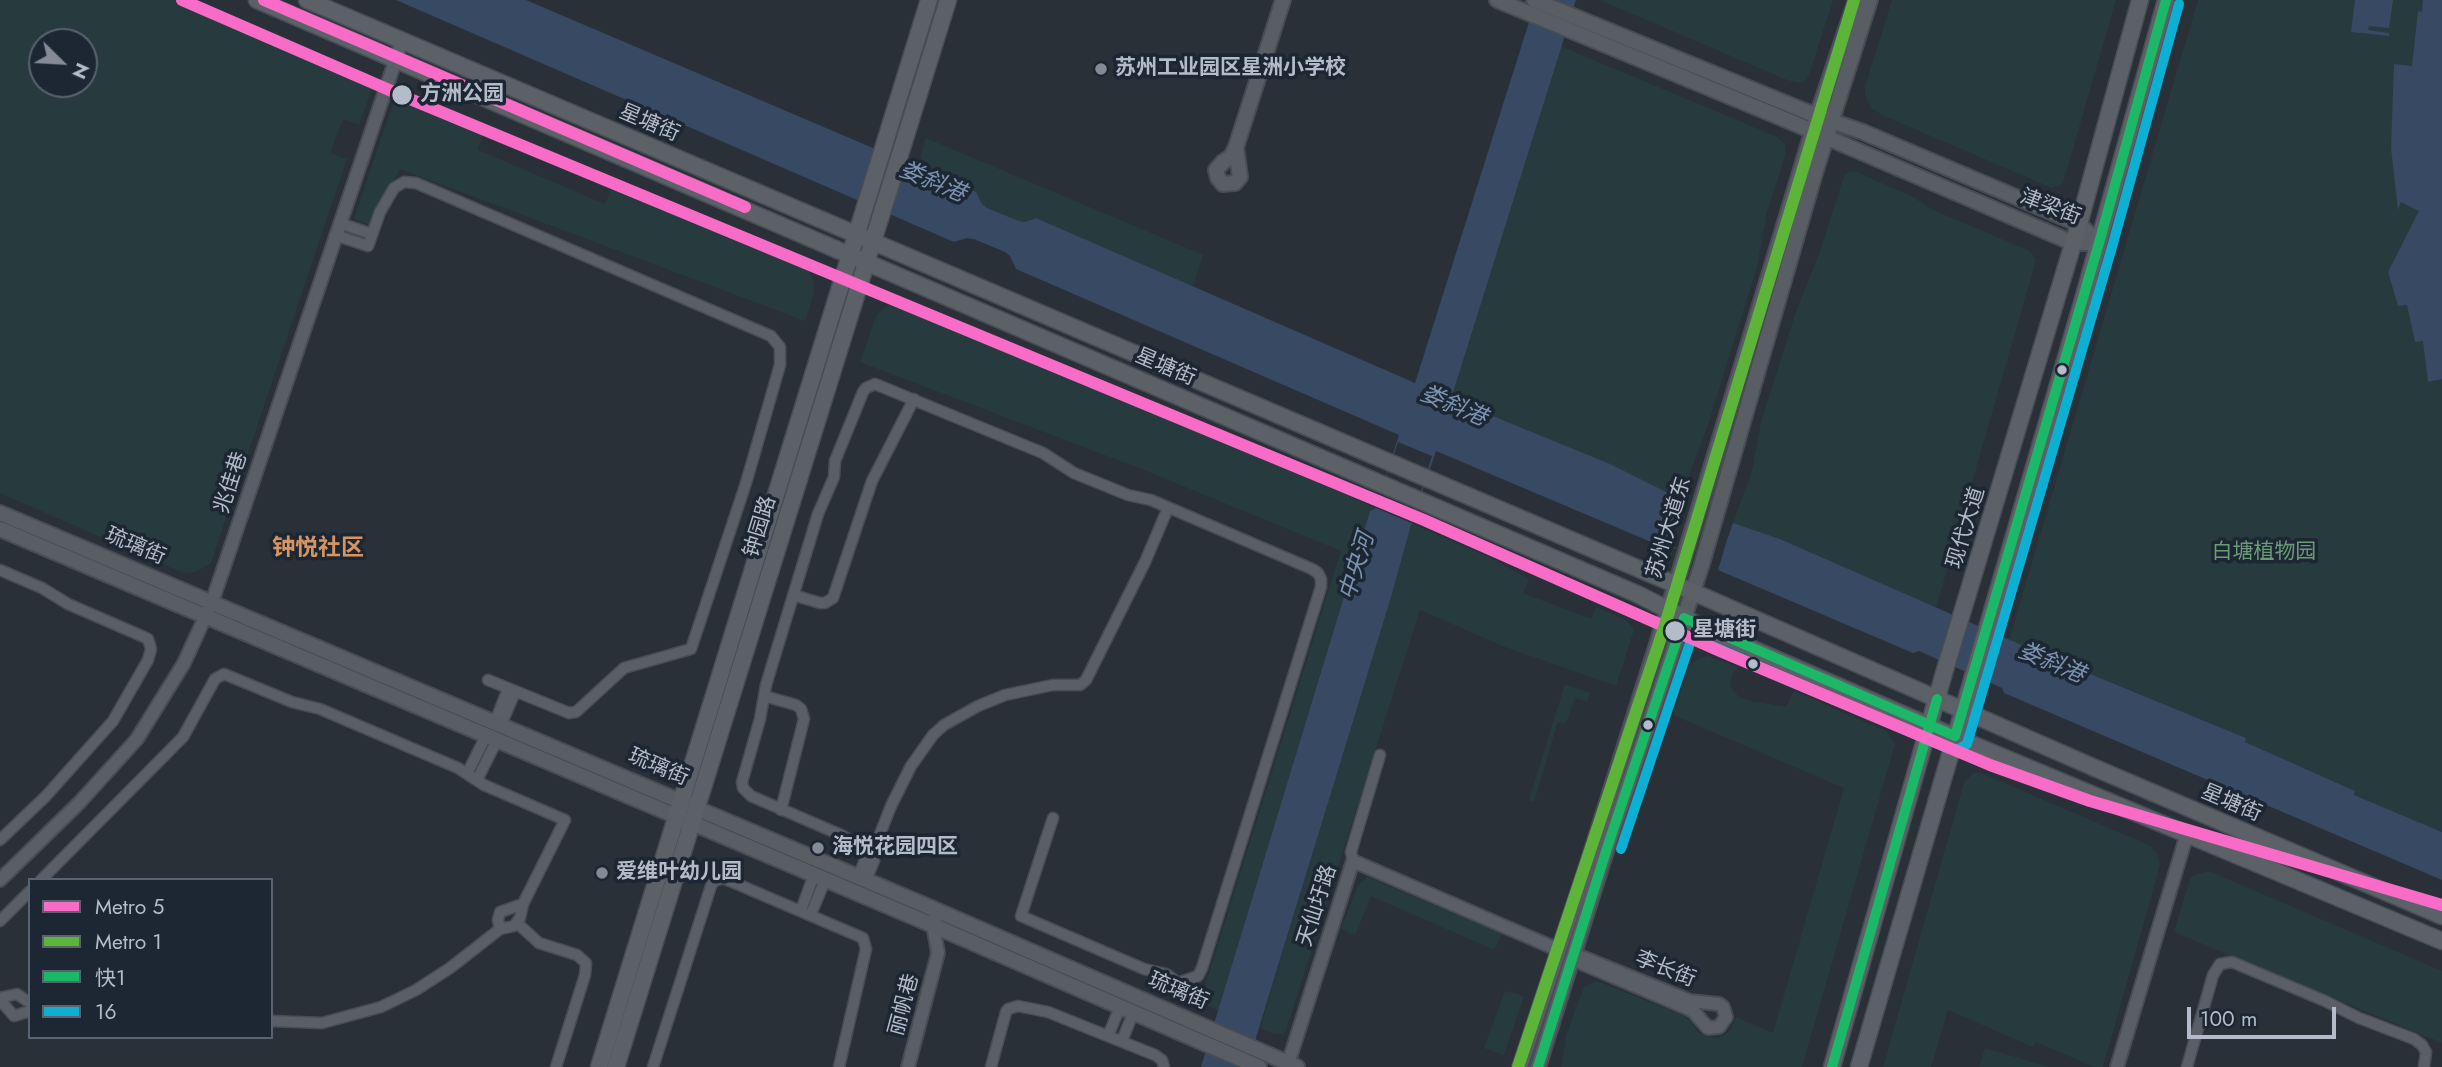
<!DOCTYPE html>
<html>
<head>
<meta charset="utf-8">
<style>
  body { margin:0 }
  #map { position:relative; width:2442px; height:1067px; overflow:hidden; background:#2a3038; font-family:Jost,"Noto Sans SC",sans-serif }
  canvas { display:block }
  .legend { position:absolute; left:28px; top:878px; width:245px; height:161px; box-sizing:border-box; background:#1d2633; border:2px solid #59626f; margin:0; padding:9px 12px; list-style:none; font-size:21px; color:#b4bcc9 }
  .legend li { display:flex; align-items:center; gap:14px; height:35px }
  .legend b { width:35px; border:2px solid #59626f }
  .north { position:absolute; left:28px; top:28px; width:70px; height:70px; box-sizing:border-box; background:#1d2633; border:2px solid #59626f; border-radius:50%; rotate:114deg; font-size:19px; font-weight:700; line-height:28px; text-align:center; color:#b4bcc9 }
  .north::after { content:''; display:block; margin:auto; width:24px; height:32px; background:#848b96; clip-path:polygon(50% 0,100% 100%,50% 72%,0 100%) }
  .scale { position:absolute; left:2187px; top:1007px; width:149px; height:32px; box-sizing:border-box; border:4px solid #b4bcc9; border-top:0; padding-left:9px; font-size:21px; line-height:24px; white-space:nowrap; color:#b4bcc9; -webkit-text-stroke:5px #1d2633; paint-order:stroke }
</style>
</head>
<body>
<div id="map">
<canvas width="2442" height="1067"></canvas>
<ul class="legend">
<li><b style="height:9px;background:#f86cc7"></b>Metro 5</li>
<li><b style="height:9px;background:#5cb439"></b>Metro 1</li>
<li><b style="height:9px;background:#1ab867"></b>快1</li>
<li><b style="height:9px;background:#0dafd3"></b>16</li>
</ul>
<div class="north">N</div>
<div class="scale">100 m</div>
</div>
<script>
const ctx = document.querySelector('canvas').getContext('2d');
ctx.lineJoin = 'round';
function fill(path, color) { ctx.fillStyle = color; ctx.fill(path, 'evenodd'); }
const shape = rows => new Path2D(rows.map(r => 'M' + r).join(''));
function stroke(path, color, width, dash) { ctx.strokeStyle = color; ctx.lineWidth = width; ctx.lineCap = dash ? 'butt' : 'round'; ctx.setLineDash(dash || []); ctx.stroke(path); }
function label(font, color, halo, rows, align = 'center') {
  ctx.font = font + ' Jost,"Noto Sans SC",sans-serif'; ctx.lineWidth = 7; ctx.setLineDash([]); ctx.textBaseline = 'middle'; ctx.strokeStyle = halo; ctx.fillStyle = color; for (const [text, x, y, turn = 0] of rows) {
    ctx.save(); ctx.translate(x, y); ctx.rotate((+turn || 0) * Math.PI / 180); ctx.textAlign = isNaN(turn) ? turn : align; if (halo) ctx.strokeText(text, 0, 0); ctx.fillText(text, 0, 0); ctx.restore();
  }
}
const green = shape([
  [0,0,185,0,359,71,370,78,371,92,359,125,343,119,330,153,347,159,211,563,196,572,183,573,0,493],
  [42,42,84,42,84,84,42,84],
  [1600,0,1833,0,1810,72,1806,79,1799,83,1787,80],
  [1892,0,2116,0,2063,183,2052,188,1882,115,1871,108,1865,95,1865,87],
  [2198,0,2442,0,2442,832,2354,795,2355,791,2244,742,2246,738,2009,640],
  [1560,46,1775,136,1785,143,1785,156,1766,216,1757,267,1707,428,1680,499,1451,398],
  [405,95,486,128,478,150,605,204,615,181,684,210,720,233,798,265,809,271,814,282,813,296,805,321,400,169,369,225,354,219,391,109,399,97],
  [926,138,1203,255,1193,287,1036,218,1025,222,1019,221,987,208,982,204,976,192,917,169],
  [1850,172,1857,172,1913,197,1931,209,2030,251,2036,260,1936,608,1780,539,1733,523,1752,471,1761,422,1797,309,1819,254,1842,183,1845,175],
  [894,305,1170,418,1376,508,1370,511,1219,1011,1200,1002,1341,551,1144,470,860,362,877,314,887,306],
  [1411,523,1491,558,1529,579,1523,593,1591,619,1596,607,1626,620,1633,628,1633,633,1616,686,1505,647,1420,610,1286,1030,1283,1034,1274,1034,1260,1028],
  [1707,656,1738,667,1732,675,1730,685,1738,696,1747,700,1786,707,1794,691,1886,731,1895,744,1802,1067,1561,1067,1566,1036,1584,987,1597,981,1682,1015,1692,1023,1698,1033,1706,1036,1716,1038,1723,1036,1730,1031,1736,1017,1773,1033,1844,788,1673,715,1688,669,1694,661],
  [1565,684,1590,693,1587,702,1575,698,1566,724,1558,722,1534,802,1529,800],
  [1973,773,1981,773,2151,846,2158,855,2160,865,2103,1067,2094,1067,2036,1042,2033,1047,1948,1010,1931,1067,1883,1067,1964,783],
  [2205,872,2211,872,2442,971,2442,1043,2174,932,2190,879,2194,875],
  [1367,877,1502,934,1494,950,1371,896,1355,936,1341,928,1358,886],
  [1505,991,1524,996,1504,1055,1484,1048],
  [1985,1048,2049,1067,1979,1067]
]);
const water = shape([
  [396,0,526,0,976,192,982,204,987,208,1019,221,1025,222,1036,218,1415,383,1536,0,1576,0,1451,399,1610,464,1680,499,1673,520,1676,522,1726,543,1733,523,1780,539,2049,657,2246,738,2245,742,2355,791,2354,795,2442,832,2442,880,2004,693,2002,688,1919,651,1913,653,1718,570,1719,567,1665,544,1663,547,1436,451,1413,518,1391,597,1247,1067,1201,1067,1370,511,1376,508,1399,435,1016,269,1010,256,1005,252,974,239,967,238,954,242],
  [2355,0,2393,0,2389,28,2369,26,2368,30,2389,33,2389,36,2351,32],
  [2423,0,2442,0,2442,379,2428,382,2423,341,2415,342,2407,305,2398,306,2388,272,2419,211,2401,202,2398,210,2391,148,2394,64,2412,66,2418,11,2422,12]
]);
const pier = shape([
  [1398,442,1432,456,1411,523,1376,508],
  [1673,521,1726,543,1719,567,1665,543]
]);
const minor = shape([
  [339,223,372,234],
  [335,235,368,246,380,212,394,188,404,182,416,183,771,336,780,347,780,365,746,483,691,649,624,668,576,712,569,713,488,680],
  [0,570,42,588,68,604,144,637,148,639,151,649,148,660,113,721,46,796,0,840],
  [793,595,820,603,825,603,833,598,872,481,914,399],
  [764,696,796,705,801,709,804,719,781,810],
  [495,722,508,689],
  [501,725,515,692],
  [467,774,486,736],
  [477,780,497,740],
  [873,852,841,835,751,796,743,788,742,782,760,719,766,685,818,514,834,477,835,461,863,392,866,388,875,384,1043,453,1074,473,1128,495,1151,500,1312,569,1318,573,1321,579,1321,587,1202,968,1198,976,1178,983,1166,974,1144,969,1021,916,1053,818],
  [1353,861,1351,852,1380,755],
  [858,877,866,858,873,852,891,806,911,766,933,735,944,725,978,706,1005,695,1053,685,1080,685,1086,680,1145,562,1168,508],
  [41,880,183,737,215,679,224,674,292,702,320,709,458,768,484,785,565,820,523,904,520,918,514,926,500,929,450,968,416,990,381,1007,322,1023,271,1021],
  [866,880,874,861,873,852],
  [801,910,814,875],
  [811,914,825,880],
  [0,921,30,891],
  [517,923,539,943,577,955,586,963,585,975,556,1067],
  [500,929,498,920,500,912,523,904],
  [0,998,17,994,30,1003],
  [0,1000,14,1016,30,1011],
  [1108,1036,1120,1007],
  [1122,1041,1133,1013],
  [653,1067,711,886,714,881,723,878,863,938,866,949,839,1067],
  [991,1067,1006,1012,1008,1009,1018,1006,1048,1012,1155,1055,1162,1060,1164,1067],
  [2187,1067,2213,975,2220,964,2232,962,2325,1001,2359,1018,2414,1039,2422,1045,2426,1052,2424,1067]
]);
const tertiary = shape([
  [0,880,79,803,137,739,184,663,212,602,225,564,402,41],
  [1572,959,1687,1008,1693,1011,1708,1028,1719,1027,1726,1017,1723,1007,1719,1004,1690,1001,1574,954],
  [908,1067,938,953,933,925,937,911],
  [1287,1067,1353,861,1559,950],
  [2117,1067,2187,834]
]);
const secondary = shape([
  [1497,0,1784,119,2073,243,2099,243],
  [1534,0,1817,116,1863,132,2079,224,2099,243],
  [1236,147,1240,177,1235,183,1223,184,1218,178,1216,170,1223,162,1231,157,1236,147,1283,0],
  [0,513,922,904,1297,1067],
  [0,529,916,918,1259,1067],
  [1520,1067,1587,866,1680,571,1817,116,1856,0],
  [1538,1067,1608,845,1701,567,1815,173,1870,0]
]);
const primary = shape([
  [257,0,1637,594,1702,627,1969,743,2442,941],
  [307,0,1693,592,2095,768,2442,916],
  [599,1067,929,0],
  [616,1067,948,0],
  [1832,1067,1944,673,2079,224,2140,0],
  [1859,1067,2084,296,2166,0]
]);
const bus1 = shape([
  [1538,1067,1608,845,1684,618,1955,736,2099,243,2166,0],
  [1832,1067,1937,699]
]);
const bus2 = shape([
  [1621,849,1692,637,1949,749,1959,749,1967,744,2112,247,2179,4]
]);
const metro1 = shape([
  [182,0,410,99,1424,520,1720,651,1990,765,2090,801,2442,905],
  [264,0,745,207]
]);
const metro2 = shape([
  [1518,1067,1665,625,1854,0]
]);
const markers = [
  [1101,69,7,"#848b96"],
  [402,95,11,"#b4bcc9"],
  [2062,370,6,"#b4bcc9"],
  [1675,631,11,"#b4bcc9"],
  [1753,664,6,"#b4bcc9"],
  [1648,725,6,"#b4bcc9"],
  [818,848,7,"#848b96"],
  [602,873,7,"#848b96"]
];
const poiNames = [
  ["苏州工业园区星洲小学校",1115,69],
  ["海悦花园四区",832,848],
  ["爱维叶幼儿园",616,873]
];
const stopNames = [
  ["方洲公园",420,95],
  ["星塘街",1693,631]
];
const streetNames = [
  ["星塘街",649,124,23],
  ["津梁街",2050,208,21],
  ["星塘街",1165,368,23],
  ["兆佳巷",232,483,-72],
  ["钟园路",761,527,-73],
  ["苏州大道东",1670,528,-73],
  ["现代大道",1967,528,-73],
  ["琉璃街",135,547,23],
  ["琉璃街",658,768,23],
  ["星塘街",2231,804,23],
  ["天仙圩路",1318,906,-72],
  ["李长街",1665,970,22],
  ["琉璃街",1178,992,23],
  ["丽帆巷",905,1005,-75]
];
const parkNames = [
  ["白塘植物园",2264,553]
];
const waterNames = [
  ["娄斜港",932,183,23],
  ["娄斜港",1453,407,23],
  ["中央河",1358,567,-73],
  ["娄斜港",2051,664,23]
];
const neighbourhoodNames = [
  ["钟悦社区",318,549]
];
fill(green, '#273a3e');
fill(water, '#384963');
fill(pier, '#2a3038');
stroke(minor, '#484c53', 13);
stroke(tertiary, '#484c53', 16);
stroke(secondary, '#484c53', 18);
stroke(primary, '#484c55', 19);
stroke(minor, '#5a5e66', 10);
stroke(tertiary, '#5a5e66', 12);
stroke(secondary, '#595d64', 14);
stroke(primary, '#5c6168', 16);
stroke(bus1, '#1ab867', 10);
stroke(bus2, '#0dafd3', 10);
stroke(metro1, '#f86cc7', 12);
stroke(metro2, '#5cb439', 12);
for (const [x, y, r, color] of markers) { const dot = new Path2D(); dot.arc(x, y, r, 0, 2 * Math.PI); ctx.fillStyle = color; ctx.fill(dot); stroke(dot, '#1d2633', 2.5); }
label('bold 21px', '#b4bcc9', '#1d2633', poiNames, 'left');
label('bold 21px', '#b4bcc9', '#1d2633', stopNames, 'left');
label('21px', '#b4bcc9', '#1d2633', streetNames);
label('21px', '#6b9a76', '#1d2633', parkNames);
label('italic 23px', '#7c92b1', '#1d2633', waterNames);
label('bold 23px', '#d59563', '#1d2633', neighbourhoodNames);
</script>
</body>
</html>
